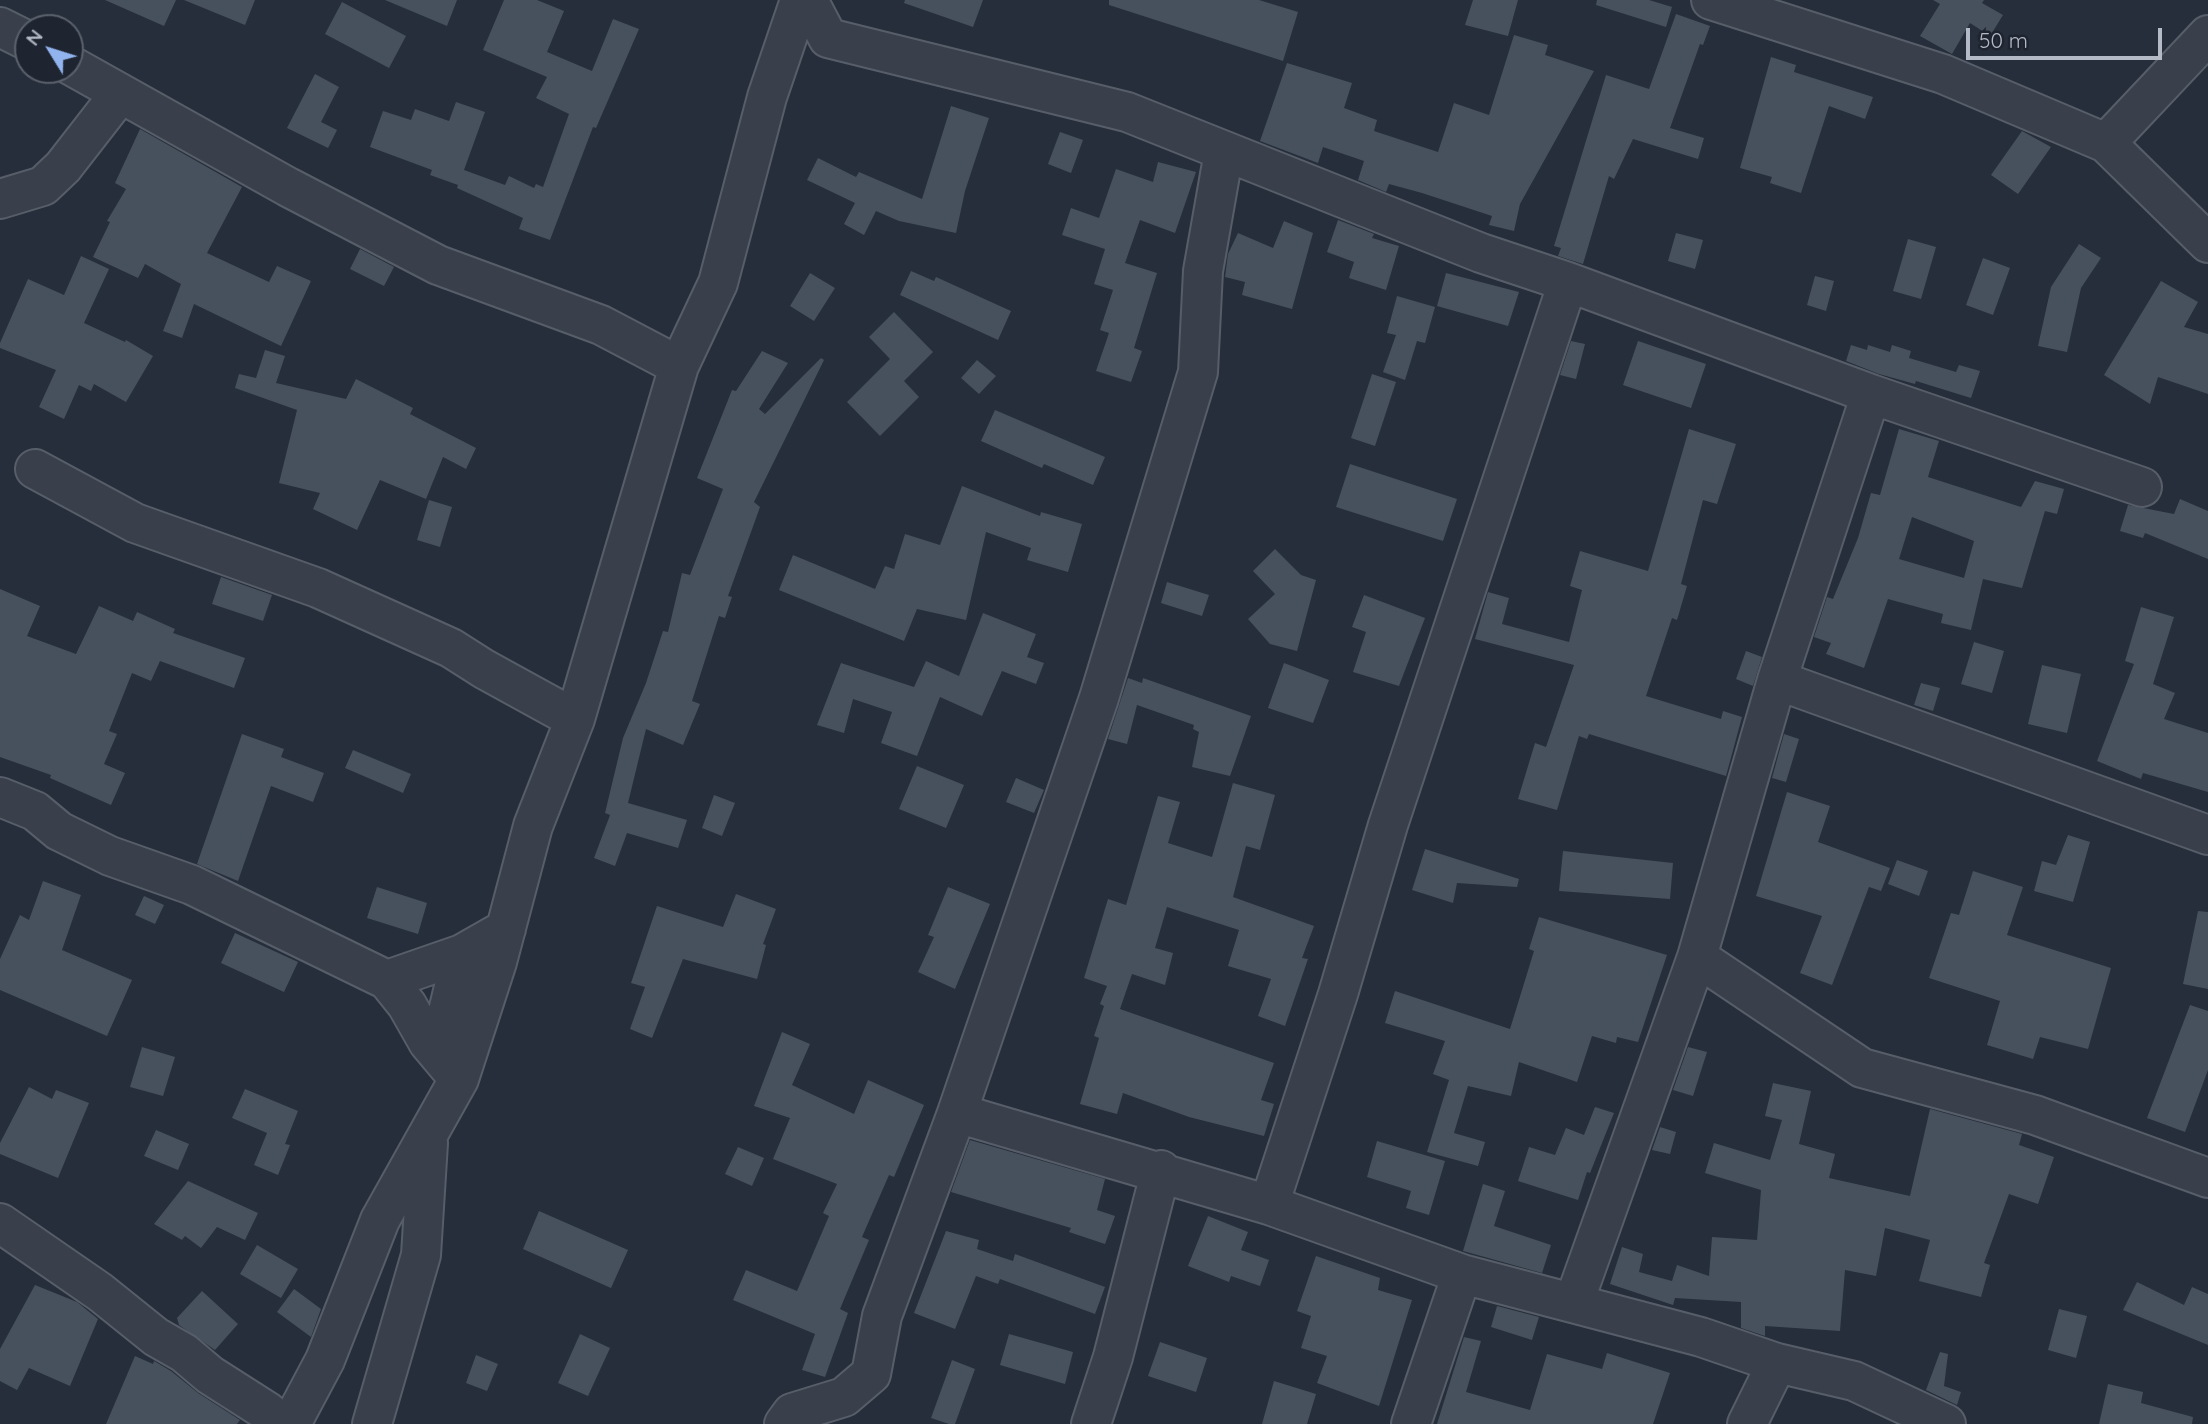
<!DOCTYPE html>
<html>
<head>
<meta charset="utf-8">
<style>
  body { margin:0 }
  #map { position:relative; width:2208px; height:1424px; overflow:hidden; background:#252e3a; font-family:Quicksand,sans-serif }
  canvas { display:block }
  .north { position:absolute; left:14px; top:14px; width:70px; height:70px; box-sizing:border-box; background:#1e2530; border:2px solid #5a616c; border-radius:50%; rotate:308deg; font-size:19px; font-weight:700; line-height:28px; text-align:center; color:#b5bbc6 }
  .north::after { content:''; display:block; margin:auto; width:24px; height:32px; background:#91b3ee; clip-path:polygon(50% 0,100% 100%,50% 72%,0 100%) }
  .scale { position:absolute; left:1966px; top:28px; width:196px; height:32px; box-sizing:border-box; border:4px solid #b5bbc6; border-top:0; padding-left:9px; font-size:21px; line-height:24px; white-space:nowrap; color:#b5bbc6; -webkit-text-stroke:5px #1e2530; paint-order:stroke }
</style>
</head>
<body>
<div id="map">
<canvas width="2208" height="1424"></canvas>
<div class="north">N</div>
<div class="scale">50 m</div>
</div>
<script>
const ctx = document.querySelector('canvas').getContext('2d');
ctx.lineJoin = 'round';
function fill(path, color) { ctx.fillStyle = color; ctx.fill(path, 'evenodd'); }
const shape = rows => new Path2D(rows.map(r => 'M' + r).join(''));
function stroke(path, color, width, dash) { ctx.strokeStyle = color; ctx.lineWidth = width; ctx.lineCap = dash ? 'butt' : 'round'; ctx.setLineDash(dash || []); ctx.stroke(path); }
const building = shape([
  [105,0,176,0,164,26],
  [184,0,255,0,245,25],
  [385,0,457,0,447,26],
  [504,0,537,0,564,11,547,52,592,71,613,19,639,29,596,128,593,127,550,240,519,229,523,218,457,188,458,185,430,175,432,170,370,147,383,111,411,120,415,109,449,121,456,102,485,112,464,170,505,185,509,176,534,188,536,184,543,187,569,114,536,98,547,77,483,50],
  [905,0,983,0,973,27,904,3],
  [1109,0,1259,0,1298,12,1283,61,1109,5],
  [1473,0,1518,0,1508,36,1465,25],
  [1597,0,1649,0,1672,7,1666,27,1596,5],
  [1933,0,1984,0,1982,3,2003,15,1990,36,1970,23,1952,54,1920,36,1940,4],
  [342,2,406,36,389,68,325,34],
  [1676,14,1710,26,1703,45,1700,44,1670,128,1704,138,1698,159,1633,139,1614,179,1609,176,1583,264,1558,256,1561,248,1554,246,1606,75,1649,89],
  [1514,35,1548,45,1545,55,1594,71,1520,204,1514,231,1489,225,1492,216,1422,193,1389,184,1386,192,1358,180,1364,161,1323,147,1318,163,1260,141,1287,63,1352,83,1344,108,1377,120,1374,131,1438,152,1454,103,1489,115],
  [1771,57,1796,65,1794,72,1873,97,1865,119,1829,106,1801,193,1770,183,1772,177,1740,168],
  [315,74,339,87,321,122,337,130,328,148,287,128],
  [951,106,989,118,965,191,956,233,899,221,876,211,864,235,844,224,855,203,807,180,818,158,856,177,859,172,922,199],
  [140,129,242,187,207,253,269,282,277,266,311,281,281,346,194,304,182,338,163,331,181,284,145,264,138,278,93,257,110,222,107,221,126,189,115,183],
  [2022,131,2051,147,2018,194,1991,175],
  [1060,132,1083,140,1071,173,1048,164],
  [1158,162,1196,172,1175,233,1140,220,1125,263,1157,273,1134,348,1142,351,1131,382,1096,371,1109,333,1100,330,1113,290,1094,284,1105,249,1062,235,1071,208,1099,218,1116,169,1153,182],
  [1338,220,1374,234,1372,238,1399,246,1386,290,1349,278,1354,262,1327,252],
  [1284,221,1313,233,1292,309,1242,295,1245,282,1225,277,1228,254,1238,233,1273,248],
  [1676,233,1703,240,1695,269,1668,261],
  [1908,239,1936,247,1921,299,1893,291],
  [2079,244,2101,258,2081,288,2067,352,2038,346,2051,287],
  [360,249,394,267,384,286,350,269],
  [81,256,109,269,84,323,125,342,126,340,153,356,126,402,94,384,91,391,79,385,64,419,39,407,56,370,0,348,0,343,28,279,64,295],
  [1983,258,2010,268,1993,315,1966,305],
  [911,271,934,281,936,277,1011,311,998,340,900,295],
  [810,273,835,288,814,321,790,306],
  [1446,273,1519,292,1508,326,1437,306],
  [1815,276,1834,281,1826,311,1807,305],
  [2161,281,2198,302,2184,327,2208,334,2208,394,2158,377,2150,404,2104,375],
  [1397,296,1435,307,1425,343,1417,341,1405,380,1383,372,1396,335,1387,333],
  [894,312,933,352,904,381,919,397,880,436,847,402,890,359,869,337],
  [1571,341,1585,344,1576,379,1560,375],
  [1638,341,1706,364,1691,408,1623,385],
  [1851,345,1867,350,1868,345,1890,352,1892,345,1911,351,1909,358,1956,372,1959,365,1980,371,1971,398,1916,381,1915,384,1879,374,1846,361],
  [265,350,285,356,276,383,346,399,356,379,413,408,410,414,476,448,466,469,443,457,426,499,380,480,357,530,313,509,320,493,279,483,297,410,235,388,239,374,256,378],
  [762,351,788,363,759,409,765,414,821,358,824,360,754,502,760,507,728,596,732,597,725,618,719,616,692,701,700,704,683,745,646,729,628,803,687,820,678,848,627,833,615,866,594,858,610,815,605,813,623,738,646,683,663,631,668,632,682,573,690,575,723,489,697,478,732,390,736,391],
  [977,360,996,376,979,394,961,378],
  [1372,374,1396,382,1375,446,1351,438],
  [995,410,1105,457,1093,485,1044,464,1042,468,981,441],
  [1689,429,1736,444,1717,504,1703,500,1681,584,1687,586,1677,620,1672,618,1646,696,1721,719,1723,711,1742,717,1726,776,1589,734,1587,739,1579,736,1557,810,1518,799,1535,743,1546,747,1574,665,1475,639,1488,592,1509,598,1502,624,1569,642,1582,590,1570,586,1580,551,1648,571],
  [1899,429,1939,441,1928,477,2021,507,2035,481,2064,489,2057,514,2045,511,2022,588,1983,579,1971,630,1941,623,1943,614,1888,599,1864,668,1826,654,1831,643,1814,637,1827,597,1833,599,1858,538,1871,493,1880,495],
  [1912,517,1974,541,1964,578,1899,559],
  [1350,464,1457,499,1443,541,1336,507],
  [962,486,1040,516,1041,512,1082,524,1068,572,1027,560,1031,548,986,532,966,620,917,609,904,641,779,590,793,555,875,589,885,566,894,569,905,534,940,545],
  [2180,499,2208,511,2208,559,2145,533,2143,538,2120,531,2128,505,2174,514],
  [429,500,452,507,440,547,417,540],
  [1275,549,1301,575,1316,580,1297,651,1270,644,1248,619,1275,594,1253,571],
  [221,577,272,595,263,621,212,604],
  [1167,582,1209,595,1202,616,1161,603],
  [0,589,40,606,27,636,76,654,99,606,133,621,137,612,175,629,173,633,245,658,234,688,160,661,151,681,132,673,109,731,117,734,104,764,125,773,111,805,50,778,51,775,0,757],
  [1364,595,1425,618,1399,686,1353,672,1366,632,1352,627],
  [2141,607,2174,617,2153,684,2175,693,2164,719,2208,733,2208,792,2143,773,2141,779,2097,761,2134,664,2125,661],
  [983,613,1036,634,1027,657,1044,663,1036,684,1002,671,982,716,940,697,917,756,881,743,892,712,853,699,844,733,817,725,841,663,914,687,926,661,959,676],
  [1974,642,2004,651,1992,693,1961,684],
  [1746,651,1762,657,1753,686,1736,679],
  [1284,663,1329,680,1313,723,1268,708],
  [2042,665,2081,674,2067,733,2028,724],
  [1128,678,1142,683,1143,678,1251,716,1230,776,1192,767,1199,732,1193,729,1194,725,1137,705,1127,744,1108,739],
  [1921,683,1940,688,1933,711,1914,705],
  [242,734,284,749,281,757,324,773,313,802,271,786,238,881,197,864],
  [1784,734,1799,739,1786,782,1772,778],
  [353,750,411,774,403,793,345,768],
  [917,766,964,785,946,828,899,809],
  [1016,778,1044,790,1034,813,1006,802],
  [1233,783,1275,795,1260,850,1246,846,1233,897,1314,926,1302,958,1308,959,1285,1026,1258,1016,1271,979,1228,966,1239,930,1167,907,1155,948,1173,953,1165,985,1132,974,1120,1009,1274,1063,1261,1100,1274,1104,1264,1136,1189,1117,1123,1093,1117,1114,1080,1104,1099,1038,1094,1036,1104,1006,1100,1004,1107,986,1084,978,1108,899,1126,905,1158,796,1180,802,1168,843,1212,857],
  [1787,792,1830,806,1818,842,1890,868,1881,891,1869,887,1832,985,1800,973,1822,916,1756,896],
  [714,795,735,803,722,836,702,828],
  [2068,835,2090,842,2073,902,2034,891,2042,861,2056,865],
  [1425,849,1519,879,1517,887,1457,883,1453,903,1412,890],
  [1563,851,1673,863,1670,899,1559,891],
  [1897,860,1928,871,1919,896,1888,884],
  [1973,871,2023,887,2007,935,2111,968,2088,1049,2040,1037,2033,1059,1987,1045,2000,1001,1929,978,1951,913,1959,915],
  [43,881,81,895,62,950,132,980,107,1036,0,990,0,959,20,915,29,920],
  [377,887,427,903,418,934,367,918],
  [948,887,990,904,955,989,918,972,934,937,928,935],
  [736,894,776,909,763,944,766,945,757,979,683,959,652,1038,630,1029,645,987,631,983,657,906,723,927],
  [144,896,164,905,155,924,135,915],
  [2198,911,2208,912,2208,989,2183,984],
  [1539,917,1667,955,1638,1042,1617,1037,1616,1043,1592,1036,1577,1082,1519,1062,1511,1096,1468,1086,1454,1133,1485,1142,1478,1166,1427,1152,1449,1080,1433,1074,1445,1041,1385,1023,1395,991,1510,1029,1534,951,1529,949],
  [235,933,298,962,284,992,221,963],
  [2190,1005,2208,1011,2208,1070,2185,1132,2147,1118],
  [782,1032,810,1044,792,1085,854,1114,868,1080,924,1105,894,1177,889,1175,862,1237,869,1240,840,1309,848,1313,825,1377,802,1370,815,1334,733,1300,746,1270,797,1291,829,1216,823,1213,837,1184,773,1159,790,1118,754,1106],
  [142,1047,175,1057,163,1096,130,1087],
  [1688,1047,1707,1052,1693,1096,1673,1090],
  [1773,1083,1811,1091,1799,1144,1835,1154,1829,1178,1910,1196,1930,1109,2022,1134,2019,1145,2054,1157,2038,1204,2009,1194,1984,1263,1990,1265,1981,1297,1919,1281,1930,1240,1885,1228,1876,1276,1845,1270,1840,1331,1765,1326,1765,1336,1741,1328,1741,1302,1675,1298,1673,1305,1610,1284,1622,1247,1643,1254,1639,1272,1672,1281,1677,1265,1709,1276,1712,1237,1757,1240,1761,1190,1705,1173,1714,1143,1770,1160,1782,1120,1765,1116],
  [29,1087,52,1099,56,1090,89,1103,58,1178,0,1154,0,1143],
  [245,1089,298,1111,285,1144,290,1145,278,1175,254,1165,267,1133,232,1118],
  [1595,1107,1614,1113,1590,1173,1587,1172,1578,1200,1518,1181,1529,1147,1555,1155,1566,1128,1584,1135],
  [1660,1127,1676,1132,1670,1154,1652,1150],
  [156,1130,189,1144,178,1170,144,1156],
  [970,1140,1105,1179,1097,1210,1115,1216,1105,1244,1069,1232,1071,1228,951,1192],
  [1377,1141,1445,1161,1429,1215,1406,1208,1411,1191,1367,1177],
  [738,1147,764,1158,752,1186,725,1174],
  [188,1181,258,1213,245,1240,217,1227,201,1248,185,1236,182,1240,154,1224],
  [1483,1184,1505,1191,1494,1226,1551,1245,1542,1273,1463,1251],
  [539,1211,628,1250,611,1288,523,1249],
  [1208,1216,1248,1232,1241,1250,1269,1260,1260,1286,1231,1276,1229,1282,1188,1266],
  [946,1231,979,1240,977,1249,1013,1261,1015,1254,1105,1287,1095,1314,1000,1279,998,1284,976,1276,955,1329,914,1313],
  [257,1245,298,1269,281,1298,240,1274],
  [1316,1256,1380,1278,1378,1290,1412,1300,1379,1406,1317,1383,1327,1356,1301,1348,1311,1316,1297,1311],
  [2137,1282,2184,1305,2192,1287,2208,1294,2208,1345,2123,1310],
  [35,1285,77,1302,98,1319,70,1386,29,1368,17,1390,0,1381,0,1349],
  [294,1289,321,1309,311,1337,277,1312],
  [202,1291,238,1324,215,1350,179,1325,177,1318],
  [1497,1306,1539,1317,1532,1340,1491,1327],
  [2059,1309,2087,1316,2076,1358,2048,1350],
  [580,1334,610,1348,588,1396,558,1383],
  [1009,1334,1073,1352,1065,1384,1000,1365],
  [1464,1337,1481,1341,1466,1392,1530,1410,1547,1354,1602,1369,1607,1353,1670,1373,1653,1424,1437,1424],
  [1160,1342,1207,1358,1196,1392,1148,1376],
  [1940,1352,1948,1354,1944,1386,1961,1392,1957,1405,1926,1390],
  [476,1355,498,1364,487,1391,466,1383],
  [135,1356,153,1364,154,1361,171,1371,198,1393,240,1420,237,1424,106,1424],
  [952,1360,975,1369,955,1424,949,1424,931,1418],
  [1274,1381,1316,1394,1307,1424,1262,1424],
  [2108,1384,2143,1392,2141,1403,2193,1417,2192,1424,2099,1424]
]);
const minor = shape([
  [808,0,828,38,1127,112,1481,253,1568,282,1871,394,1777,680,1697,957,1574,1302],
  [1711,0,1943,74,2106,143,2208,243],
  [0,27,28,41],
  [70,65,288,187,438,265,601,325,679,366],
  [2106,143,2208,35],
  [0,199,43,186,63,167,119,95],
  [1871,394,2142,487],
  [35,469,135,523,318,588,451,648,484,669,575,719],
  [1777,680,2208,835],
  [0,797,35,811,59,831,110,856,192,885,387,980,407,1005,428,1042,459,1079],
  [1697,957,1862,1068,2035,1115,2208,1178],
  [387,980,462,954,506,929],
  [438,1053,462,954],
  [957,1113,1269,1205,1462,1274,1701,1337,1777,1363,1854,1381,1946,1424],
  [1269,1205,1338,994,1388,825,1568,282],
  [0,1223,100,1292,156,1337,184,1353,210,1375,268,1412,275,1424],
  [291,1424,325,1360,380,1220,459,1079,497,962,533,826,575,719,679,366,718,283,767,97,800,0],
  [372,1424,421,1255,428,1143],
  [784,1424,792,1413,844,1397,871,1374,882,1316,957,1113,1099,698,1198,372,1203,271,1224,152],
  [1091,1424,1113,1357,1161,1170],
  [1411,1424,1462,1274],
  [1747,1424,1777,1363]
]);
fill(building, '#47515e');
stroke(minor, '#575e69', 42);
stroke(minor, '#39404b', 38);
</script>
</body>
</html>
